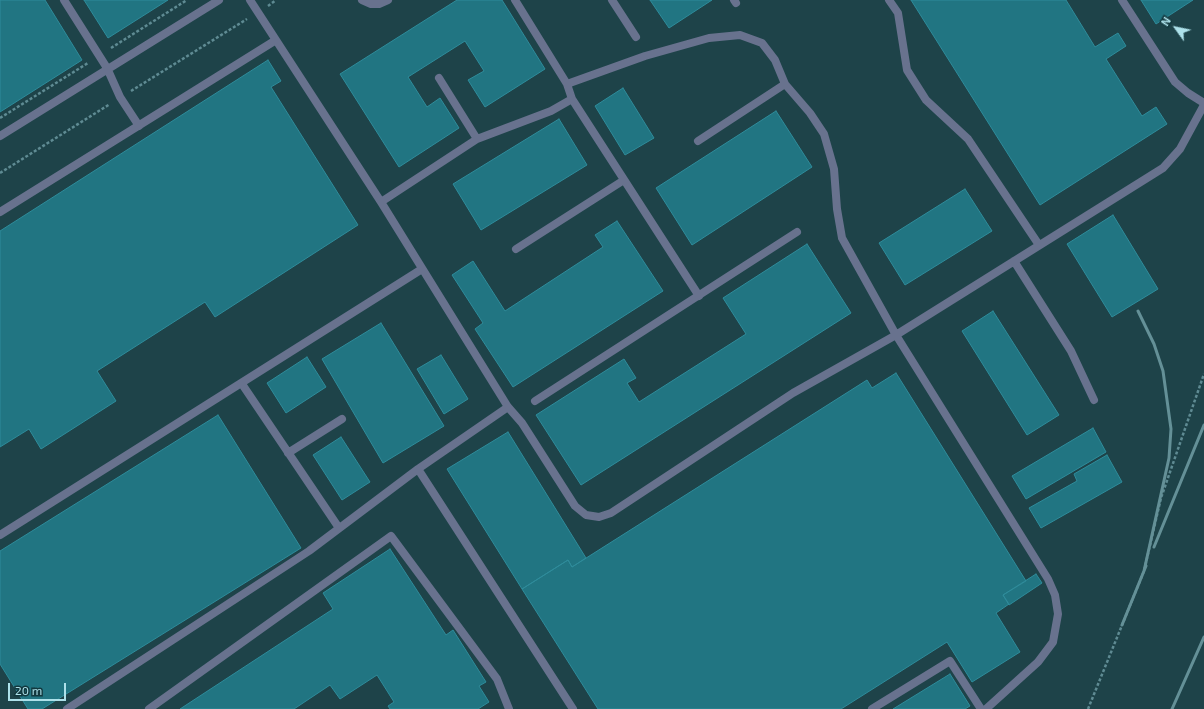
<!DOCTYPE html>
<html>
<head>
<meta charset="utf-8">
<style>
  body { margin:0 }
  #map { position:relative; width:1204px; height:709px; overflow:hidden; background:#1e4349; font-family:"Exo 2",sans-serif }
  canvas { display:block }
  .north { position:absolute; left:1156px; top:8px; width:40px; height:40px; -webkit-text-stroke:3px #12383e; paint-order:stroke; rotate:303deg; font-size:11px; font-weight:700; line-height:16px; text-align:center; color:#ade1ea }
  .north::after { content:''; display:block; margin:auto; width:14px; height:18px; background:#ade1ea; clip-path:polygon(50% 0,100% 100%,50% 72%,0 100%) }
  .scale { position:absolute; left:8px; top:683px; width:58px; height:18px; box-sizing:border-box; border:2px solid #ade1ea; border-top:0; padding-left:5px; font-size:12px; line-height:14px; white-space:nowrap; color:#ade1ea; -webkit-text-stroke:3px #12383e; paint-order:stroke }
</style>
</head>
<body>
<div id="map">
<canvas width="1204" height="709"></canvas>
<div class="north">N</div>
<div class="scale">20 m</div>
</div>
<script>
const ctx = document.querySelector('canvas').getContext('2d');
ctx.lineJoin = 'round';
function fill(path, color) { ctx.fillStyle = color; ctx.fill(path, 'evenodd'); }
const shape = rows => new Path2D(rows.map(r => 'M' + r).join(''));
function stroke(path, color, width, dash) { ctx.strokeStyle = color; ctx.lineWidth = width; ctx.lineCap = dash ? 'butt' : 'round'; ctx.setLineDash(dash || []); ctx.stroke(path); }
const building = shape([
  [0,0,45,0,82,60,0,112,0,0],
  [84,0,168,0,108,38,84,0],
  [457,0,502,0,545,69,485,107,468,80,484,71,465,41,408,77,427,107,440,98,459,128,399,167,340,74,457,0],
  [650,0,712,0,669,28,650,0],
  [911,0,1066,0,1095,47,1118,33,1126,46,1106,59,1142,116,1156,107,1167,124,1040,205,911,0],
  [1141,0,1193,0,1156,24,1141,0],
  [268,60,281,81,271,87,358,225,215,317,205,302,97,371,116,401,41,449,29,429,0,447,0,231,268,60],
  [623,88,654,138,625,155,595,106,623,88],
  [776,111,812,167,692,245,656,188,776,111],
  [559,119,587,165,481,230,453,184,559,119],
  [965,189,992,231,905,285,879,243,965,189],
  [1113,215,1158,289,1112,317,1067,244,1113,215],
  [617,221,663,291,513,387,475,329,483,323,452,275,473,261,505,311,603,247,595,235,617,221],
  [807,244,851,313,581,485,536,415,624,359,636,378,627,383,639,402,746,334,723,298,807,244],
  [993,311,1059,415,1027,435,962,331,993,311],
  [381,323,444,426,383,463,322,359,381,323],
  [441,355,468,399,444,414,417,369,441,355],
  [307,357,326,387,286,413,267,383,307,357],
  [896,373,1026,581,1003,595,1009,604,996,613,1020,652,972,682,947,642,841,709,598,709,522,589,568,560,572,567,867,380,872,388,896,373],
  [218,415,301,548,42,709,28,709,0,664,0,551,218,415],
  [1093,428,1106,452,1026,499,1012,476,1093,428],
  [508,432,586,558,572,567,568,560,522,589,447,469,508,432],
  [341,437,370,482,342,500,313,455,341,437],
  [1107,455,1122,482,1041,528,1029,508,1077,481,1074,474,1107,455],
  [390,549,446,635,453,630,486,682,479,686,489,702,478,709,390,709,388,706,394,702,377,675,340,699,330,685,294,709,180,709,333,609,323,593,390,549],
  [1036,574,1042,583,1009,605,1003,595,1036,574],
  [950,674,970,706,965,709,893,709,950,674]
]);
const path = shape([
  [268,6,276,0],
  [111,48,187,0],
  [131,91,247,19],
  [0,118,88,63],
  [0,173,110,104],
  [1088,709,1144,571,1161,498,1204,374]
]);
const lane = shape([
  [64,0,107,68,120,97,139,126],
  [250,0,381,202,508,407,522,423,575,506,586,515,599,517,611,513,793,393,896,335,1163,168,1180,149,1204,105],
  [362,0,371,4,379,4,388,0],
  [515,0,567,84,572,99,699,296],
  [612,0,636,37],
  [734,0,736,3],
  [889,0,898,13,907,70,926,100,968,139,1039,245],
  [1122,0,1175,82,1188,93,1204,103],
  [439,78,477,139],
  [567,84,645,56,709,38,740,35,762,43,775,60,785,84,810,113,824,134,834,169,837,209,842,238,896,335,1048,579,1055,595,1058,614,1053,642,1038,662,986,709],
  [0,136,219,0],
  [698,141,785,84],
  [381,202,477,139,551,111,572,99],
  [0,212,276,40],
  [516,249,624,180],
  [1014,261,1071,351,1094,400],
  [242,384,339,528],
  [535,401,797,232],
  [288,453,342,419],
  [418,469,573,709],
  [0,535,422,269],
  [67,709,309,551,418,469,508,407],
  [149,709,391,536,497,679,509,709],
  [872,709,950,661,981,709]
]);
const rail = shape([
  [1138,311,1154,344,1163,371,1171,429,1169,458,1144,571],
  [1154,547,1204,425],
  [1122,625,1146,566],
  [1172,709,1204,637]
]);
fill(building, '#217582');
stroke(building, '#2f8c9b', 1);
stroke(path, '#5f8b93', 2.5, [3, 2]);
stroke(lane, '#68728e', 8);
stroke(rail, '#649097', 3);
</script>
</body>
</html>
